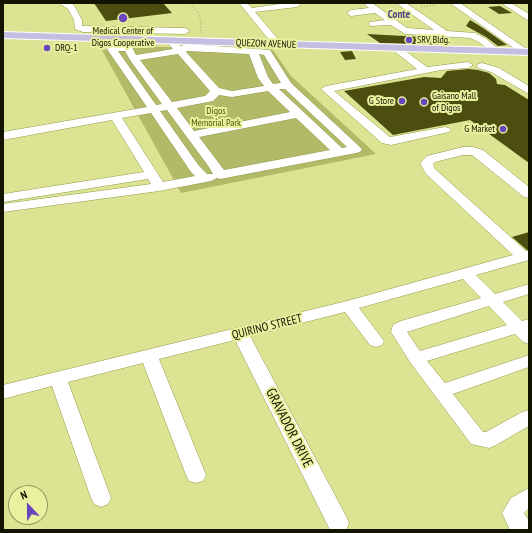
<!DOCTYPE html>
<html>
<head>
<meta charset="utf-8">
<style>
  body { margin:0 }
  #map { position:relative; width:532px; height:533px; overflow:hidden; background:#dce392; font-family:"PT Sans Narrow",sans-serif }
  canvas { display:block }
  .frame { position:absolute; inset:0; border:4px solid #131400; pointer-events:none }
  .north { position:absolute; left:8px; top:485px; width:40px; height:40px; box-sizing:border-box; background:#e9f19f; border:1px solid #93995f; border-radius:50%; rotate:338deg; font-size:11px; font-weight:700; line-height:16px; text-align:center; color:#131400 }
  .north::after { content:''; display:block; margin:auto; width:14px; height:18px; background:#6a45be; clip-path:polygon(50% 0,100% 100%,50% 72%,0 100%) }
</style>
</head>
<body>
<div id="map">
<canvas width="532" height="533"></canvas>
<div class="frame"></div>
<div class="north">N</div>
</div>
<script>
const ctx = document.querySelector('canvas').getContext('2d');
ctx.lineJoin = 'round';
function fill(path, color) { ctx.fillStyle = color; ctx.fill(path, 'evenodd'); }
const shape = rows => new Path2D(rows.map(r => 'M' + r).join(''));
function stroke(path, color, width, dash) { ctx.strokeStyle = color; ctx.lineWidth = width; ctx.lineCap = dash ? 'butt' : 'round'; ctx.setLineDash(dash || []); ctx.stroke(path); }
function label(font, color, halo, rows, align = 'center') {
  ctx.font = font + ' "PT Sans Narrow",sans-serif'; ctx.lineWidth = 4; ctx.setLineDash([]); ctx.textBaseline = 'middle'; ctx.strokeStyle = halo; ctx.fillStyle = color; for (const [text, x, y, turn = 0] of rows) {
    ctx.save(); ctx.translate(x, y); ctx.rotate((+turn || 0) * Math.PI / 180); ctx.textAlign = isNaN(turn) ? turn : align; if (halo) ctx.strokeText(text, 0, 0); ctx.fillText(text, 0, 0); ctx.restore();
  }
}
const green = shape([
  [131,46,273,50,291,76,376,154,181,193,102,50]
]);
const building = shape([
  [94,3,163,3,172,13,106,21],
  [500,6,512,13,499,14,488,7],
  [470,20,483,28,507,45,498,46,486,37,466,26],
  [367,34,442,38,444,45,380,43],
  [352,51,356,59,345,60,340,52],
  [469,69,478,70,489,73,496,79,497,84,505,85,529,100,529,163,470,120,393,135,344,91,424,77,441,78,447,71],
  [529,232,529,250,527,250,512,237]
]);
const path = shape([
  [190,3,198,12,201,22,201,33],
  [421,7,435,5]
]);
const minor = shape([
  [59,3,70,3,74,5,82,20,82,26,84,26,185,28,190,31,185,34,83,32,75,29,74,20,68,9,59,3],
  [239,3,247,3,252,8,286,3,301,4,297,7,255,12,283,45,278,48,275,47,239,3],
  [363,3,372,3,407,28,434,30,396,3,406,3,447,31,475,33,485,38,501,51,496,54,493,53,479,42,470,38,405,34,391,25,370,26,369,24,370,22,385,20,375,13,351,16,347,13,351,10,369,8,363,3],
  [450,3,460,3,528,50,529,53,525,55,522,54,450,3],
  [501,3,511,3,529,14,529,21,501,3],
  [171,38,174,39,181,46,187,44,270,50,291,83,362,149,360,152,356,153,220,179,217,178,211,181,159,191,3,212,3,204,151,184,148,179,3,202,3,194,144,172,112,120,3,140,3,132,147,107,107,49,109,47,126,44,132,47,136,55,173,49,166,41,171,38],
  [118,51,125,51,130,60,162,104,156,105,118,51],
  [187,51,249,54,258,78,264,86,232,91,219,88,186,52,187,51],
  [178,54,210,91,205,96,172,102,140,60,178,54],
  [259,54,264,55,281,83,273,84,268,77,259,54],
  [279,89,285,89,347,147,342,148,279,89],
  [268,91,290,112,194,131,177,108,213,101,219,95,232,97,268,91],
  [167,110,209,167,213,174,207,174,199,166,160,111,167,110],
  [151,113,191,172,195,176,163,182,122,118,151,113],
  [296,118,330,150,224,170,199,137,296,118],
  [397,46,400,47,427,67,468,62,473,65,468,68,441,70,334,91,390,137,445,127,449,128,451,130,449,132,391,145,382,143,321,89,326,86,417,69,394,51,392,49,394,47,397,46],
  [482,63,499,68,529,86,529,94,491,72,478,68,477,66,478,64,482,63],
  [463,147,473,147,483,150,529,187,529,198,524,197,472,155,463,155,435,162,433,164,435,169,526,251,529,251,529,260,476,275,495,294,529,284,529,294,503,302,522,321,529,319,529,344,523,342,515,334,427,361,445,383,529,355,529,367,453,394,483,432,486,432,522,412,529,410,529,426,496,445,489,448,471,444,410,362,391,332,393,325,401,321,481,298,463,279,359,308,384,341,382,345,376,347,370,345,345,312,250,336,346,516,349,523,346,530,330,530,235,340,159,359,206,475,203,481,196,483,189,481,186,475,143,363,68,382,111,498,108,504,101,507,94,504,91,498,52,386,3,399,3,385,347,301,513,255,426,174,420,163,427,156,463,147],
  [489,306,507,325,420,351,407,332,489,306],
  [529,488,529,508,524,513,529,521,529,530,510,530,502,513,511,498,529,488]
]);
const major = shape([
  [3,32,529,49,529,55,3,38,3,32]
]);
const markers = [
  [123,18,5,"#6a45be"],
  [409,40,4,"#6a45be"],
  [47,48,4,"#6a45be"],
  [402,101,4,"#6a45be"],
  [424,102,4,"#6a45be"],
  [503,129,4,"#6a45be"]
];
const farPoinames = [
  ["Medical Center of",123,31,"center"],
  ["Digos Cooperative",123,43,"center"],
  ["SRV Bldg.",417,40],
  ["DRQ-1",55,48],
  ["Gaisano Mall",432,96],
  ["of Digos",432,108],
  ["G Store",394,101,"right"],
  ["G Market",495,129,"right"]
];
const farStreetnames = [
  ["QUEZON AVENUE",266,44,2]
];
const farParknames = [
  ["Digos",216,111],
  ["Memorial Park",216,123]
];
const farNeighbourhoodnames = [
  ["Conte",399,15]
];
const streetNames = [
  ["QUIRINO STREET",267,327,-14]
];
const nearStreetnames = [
  ["GRAVADOR DRIVE",289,428,63]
];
fill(green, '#b2b967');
fill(building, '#4b4e0e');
stroke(minor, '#93994a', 1);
stroke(major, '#fff', 2);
stroke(path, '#959a5e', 1, [1, 2]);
fill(minor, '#fff');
fill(major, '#c4bee2');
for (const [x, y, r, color] of markers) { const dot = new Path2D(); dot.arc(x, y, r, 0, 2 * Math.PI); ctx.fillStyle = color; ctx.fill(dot); stroke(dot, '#e9f19f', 1.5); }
label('10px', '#131400', '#e9f19f', farPoinames, 'left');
label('10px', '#131400', '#e9f19f', farStreetnames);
label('10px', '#515500', '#e9f19f', farParknames);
label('bold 11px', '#514280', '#e9f19f', farNeighbourhoodnames);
label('12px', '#131400', '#e9f19f', streetNames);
label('14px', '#131400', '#e9f19f', nearStreetnames);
</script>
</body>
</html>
